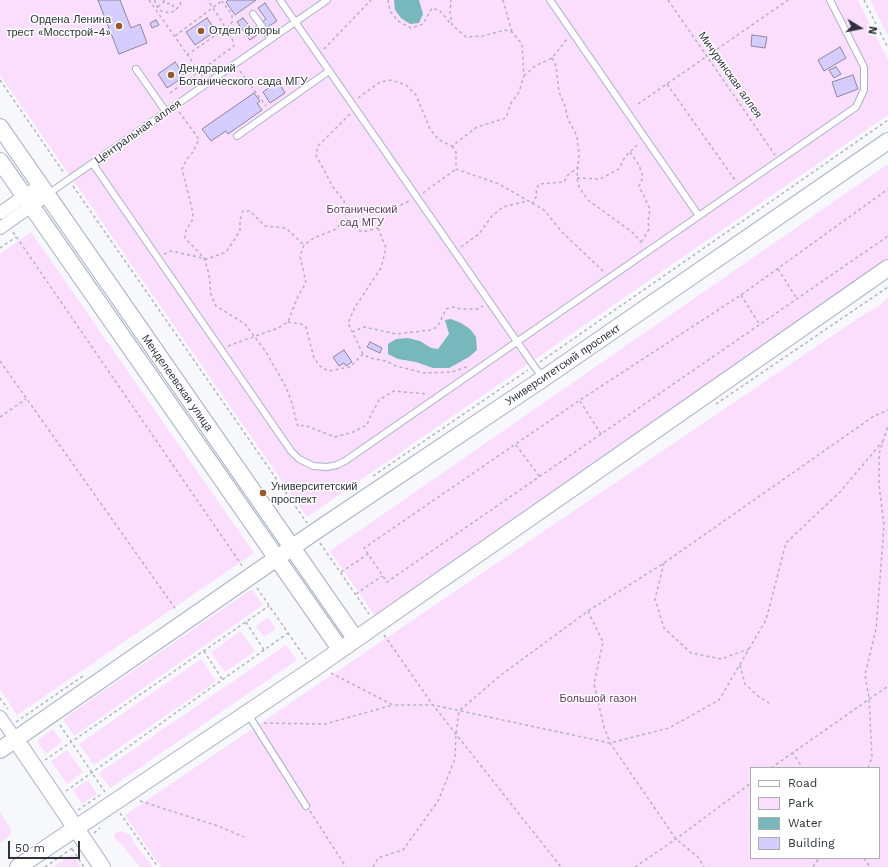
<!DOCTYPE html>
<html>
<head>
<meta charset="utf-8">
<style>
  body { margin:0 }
  #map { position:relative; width:888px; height:867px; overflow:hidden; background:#f6f8fc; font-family:"Work Sans",sans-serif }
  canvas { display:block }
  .legend { position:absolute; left:750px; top:767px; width:130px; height:92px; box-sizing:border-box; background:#fff; border:1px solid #abadb0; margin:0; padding:5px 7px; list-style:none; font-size:12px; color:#2e323a }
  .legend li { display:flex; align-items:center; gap:8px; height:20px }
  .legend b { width:20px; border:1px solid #abadb0 }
  .north { position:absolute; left:840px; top:8px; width:40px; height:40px; -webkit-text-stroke:3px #fff; paint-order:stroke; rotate:100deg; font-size:11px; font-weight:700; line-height:16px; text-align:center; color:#2e323a }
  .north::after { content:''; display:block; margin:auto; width:14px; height:18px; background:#2e323a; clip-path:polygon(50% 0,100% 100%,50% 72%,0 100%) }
  .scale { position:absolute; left:8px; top:841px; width:72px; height:18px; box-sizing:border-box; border:2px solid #2e323a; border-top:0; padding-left:5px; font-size:12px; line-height:14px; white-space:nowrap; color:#2e323a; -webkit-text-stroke:3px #fff; paint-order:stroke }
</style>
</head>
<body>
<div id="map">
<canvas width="888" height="867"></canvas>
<ul class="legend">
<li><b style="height:5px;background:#fff"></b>Road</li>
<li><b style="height:11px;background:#fbdefe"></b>Park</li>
<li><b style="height:11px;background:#77b8bd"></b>Water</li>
<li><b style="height:11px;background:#d5cdfd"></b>Building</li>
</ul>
<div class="north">N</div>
<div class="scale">50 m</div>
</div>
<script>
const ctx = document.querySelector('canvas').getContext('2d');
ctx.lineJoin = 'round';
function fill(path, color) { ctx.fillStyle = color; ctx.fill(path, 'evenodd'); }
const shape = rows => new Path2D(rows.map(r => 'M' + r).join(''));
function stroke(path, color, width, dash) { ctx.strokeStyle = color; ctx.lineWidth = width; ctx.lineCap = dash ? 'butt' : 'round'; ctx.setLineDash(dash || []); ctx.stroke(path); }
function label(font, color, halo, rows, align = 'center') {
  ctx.font = font + ' "Work Sans",sans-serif'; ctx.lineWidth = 3; ctx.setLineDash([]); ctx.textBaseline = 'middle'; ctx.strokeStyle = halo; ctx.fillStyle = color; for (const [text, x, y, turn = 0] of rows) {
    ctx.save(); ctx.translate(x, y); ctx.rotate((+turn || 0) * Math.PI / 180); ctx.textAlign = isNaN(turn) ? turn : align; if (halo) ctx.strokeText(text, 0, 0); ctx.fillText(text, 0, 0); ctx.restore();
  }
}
const green = shape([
  [0,0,858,0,888,60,888,115,307,517,0,75],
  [870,0,888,0,888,36],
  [888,164,888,258,375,616,330,551],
  [31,232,254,553,17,715,0,689,0,254],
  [888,298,888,867,161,867,125,815,860,317,879,306],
  [751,768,879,768,879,858,751,858],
  [252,589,263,605,74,736,63,719],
  [268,617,276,629,264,637,256,626],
  [240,631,255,651,225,672,211,653],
  [286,645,297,660,110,788,99,773],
  [201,659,216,681,94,765,79,744],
  [53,729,62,742,46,754,37,741],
  [67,750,83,772,67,784,51,761],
  [88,780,97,794,82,804,73,790],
  [0,812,11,830,11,835,0,843],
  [119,831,130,834,134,843,153,867,140,867,120,843,115,839,114,834],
  [72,854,81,867,53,867]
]);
const water = shape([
  [394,0,419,0,423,14,419,23,410,24,401,18,395,10],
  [451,319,461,323,470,329,476,337,477,350,469,357,449,368,433,368,416,362,398,359,388,354,388,344,396,339,408,338,420,341,431,348,438,349,449,334,445,320]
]);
const building = shape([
  [98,0,120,0,131,28,140,24,147,43,119,54,98,0],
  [228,0,256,0,235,15,226,2,228,0],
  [265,3,277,21,266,28,262,22,266,19,258,8,265,3],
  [207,18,216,31,195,45,186,32,207,18],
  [243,18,252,29,256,26,261,32,250,40,237,22,243,18],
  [156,20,159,25,152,28,150,23,156,20],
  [752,35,767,37,765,48,751,46,752,35],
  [840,47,846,58,824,71,818,60,840,47],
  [175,62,185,76,167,88,158,74,175,62],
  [836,67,841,74,834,78,829,70,836,67],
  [853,75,858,89,837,97,832,82,853,75],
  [278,81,285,93,270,103,263,92,278,81],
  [254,93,260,101,257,103,262,110,228,134,226,131,211,141,202,129,254,93],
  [370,342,382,348,380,353,367,347,370,342],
  [344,350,352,362,346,366,344,363,339,366,333,357,344,350]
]);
const path = shape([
  [149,0,203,77],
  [155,0,155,4,161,11,171,13,180,6,181,0],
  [163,0,166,4,171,3,176,10],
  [388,0,390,11,398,21,411,28,423,24,432,8,440,11,451,24],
  [503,0,512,32],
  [668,0,775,155],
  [864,0,888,48],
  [158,7,164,2],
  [175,36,223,0],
  [324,49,371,0],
  [187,55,229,26,232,22,232,15,222,1],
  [552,58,556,66,559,92,565,106,568,119,577,136,579,154,577,178,579,187,588,200,632,232,643,244],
  [240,71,266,106],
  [524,76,535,66,552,58,567,39],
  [0,80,64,173],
  [667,84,735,180],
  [170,93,234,46,232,38,208,0],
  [358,98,380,82,391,80,406,85,416,95,430,129,439,140,452,146,477,127,506,118,511,103,519,92,524,76,522,44,512,32,505,30,483,36,466,37,452,25,450,13,451,0],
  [638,104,788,0],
  [179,112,199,139,193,152,187,159,182,169,193,213,192,221,186,230,185,238,204,258,209,274,211,295,216,306,245,324,266,352,286,387,292,403,297,424,299,427,304,425,335,437,353,432,367,425,370,417,379,400,394,391,427,394],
  [350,114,318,146,316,155,333,187,344,201,346,218,351,226,362,232,378,228,386,212,409,201],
  [452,146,456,152,456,169,499,184,544,210,562,232,604,272],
  [630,152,639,165,643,177,639,186,650,209,648,221,649,229,642,241],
  [577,178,600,179,619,169,625,157,639,143],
  [73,186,307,523],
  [423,193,456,169],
  [532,204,537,195,536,190,539,184,564,182,567,176,578,167],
  [378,228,386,248,381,268,355,307,348,323,363,354,370,358,386,361,396,366,424,373,452,372,469,366],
  [13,232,243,567],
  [461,247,479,234,492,216,503,207,527,201],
  [0,248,16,237],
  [164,254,171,251,207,259,226,252,240,231,240,220,243,211,250,211,265,226,286,228,304,245],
  [778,269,797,299],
  [741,295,760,325],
  [288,322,301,324,306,327,314,358,320,366,328,371,350,367,363,354],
  [352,332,364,327,396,334,432,330,438,326,446,309,453,307,461,309,478,309,483,306],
  [228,346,278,328,288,322,298,296,306,283,300,256,304,245,314,238,336,229,346,218],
  [0,361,177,611],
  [540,362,888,120],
  [580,401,601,434,888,236],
  [716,404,888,287],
  [0,417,26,399],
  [601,434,387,582,364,548,580,400,741,295,888,189],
  [516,445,540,477],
  [373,476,528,370],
  [320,543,369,614],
  [664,563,655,599,664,628,691,653,721,659,749,649],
  [341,572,368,554],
  [257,588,306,659],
  [356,594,382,576],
  [588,611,603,642,594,684,604,727,610,743,676,839,698,857,704,867],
  [246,622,264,650],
  [384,635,433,705,561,867],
  [204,651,222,679],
  [740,665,745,684,759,697,769,703],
  [331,673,393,705,433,705,610,743,669,728,719,700,766,620,786,543,840,492,883,441],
  [0,698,8,709],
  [16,722,83,676],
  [264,723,325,724,393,705],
  [60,725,105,792],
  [792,752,803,768],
  [45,760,269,606],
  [771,768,888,686],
  [868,768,872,757,869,698,865,675,876,629,884,526,879,485,879,454,888,425],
  [66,791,288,633],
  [140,801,218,826,244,837],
  [78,810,100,795],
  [310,811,346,867],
  [120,813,158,867],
  [94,833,100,828],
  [72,849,84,867],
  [864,858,870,867],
  [45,867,74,847],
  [373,867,378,858,403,850,438,801,455,759,456,734,459,711,501,675,588,611,664,563,874,416,888,410],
  [635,867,676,839,751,783],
  [813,867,819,858]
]);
const lane = shape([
  [280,0,534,366,543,378],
  [550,0,699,216],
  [253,14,271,39],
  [136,69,166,112],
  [237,136,329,71],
  [93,164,291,451,299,459,313,466,327,467,337,465,345,461,856,107,864,90,864,67,830,0],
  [48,194,327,0],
  [248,714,306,806]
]);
const street = shape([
  [0,213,40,185],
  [0,228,47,195],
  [0,717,16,740]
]);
const secondary = shape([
  [0,127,355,638],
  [0,161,340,649],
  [16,740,102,867],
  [0,750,313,533,544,378,888,141],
  [18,867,313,669,888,268]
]);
const markers = [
  [119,26,4,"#9a5727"],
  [201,31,4,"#9a5727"],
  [171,75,4,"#9a5727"],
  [263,493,4,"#9a5727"]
];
const poiNames = [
  ["Ордена Ленина",111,20,"right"],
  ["трест «Мосстрой-4»",111,33,"right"],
  ["Отдел флоры",209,31],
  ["Дендрарий",179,69],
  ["Ботанического сада МГУ",179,82],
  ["Университетский",271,487],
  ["проспект",271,500]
];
const streetNames = [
  ["Мичуринская аллея",730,75,55],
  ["Центральная аллея",138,132,-35],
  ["Университетский проспект",563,365,-34],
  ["Менделеевская улица",177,383,55]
];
const parkNames = [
  ["Ботанический",362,210],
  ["сад МГУ",362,223],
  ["Большой газон",598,699]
];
fill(green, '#fbdefe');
fill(water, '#77b8bd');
fill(building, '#d5cdfd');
stroke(building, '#8c889c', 1);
stroke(lane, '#a8b2c5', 8);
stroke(street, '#a8b2c5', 14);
stroke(secondary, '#a8b2c5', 18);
stroke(path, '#b2b4ba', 1.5, [3, 3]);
stroke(lane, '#fff', 6);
stroke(street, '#fff', 12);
stroke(secondary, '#fff', 16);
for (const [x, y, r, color] of markers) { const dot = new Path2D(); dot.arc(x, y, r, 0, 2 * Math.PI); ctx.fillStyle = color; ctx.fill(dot); stroke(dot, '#fff', 1.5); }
label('11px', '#2e323a', '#fff', poiNames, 'left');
label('11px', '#2e323a', '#fff', streetNames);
label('11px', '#633769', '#fff', parkNames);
</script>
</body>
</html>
